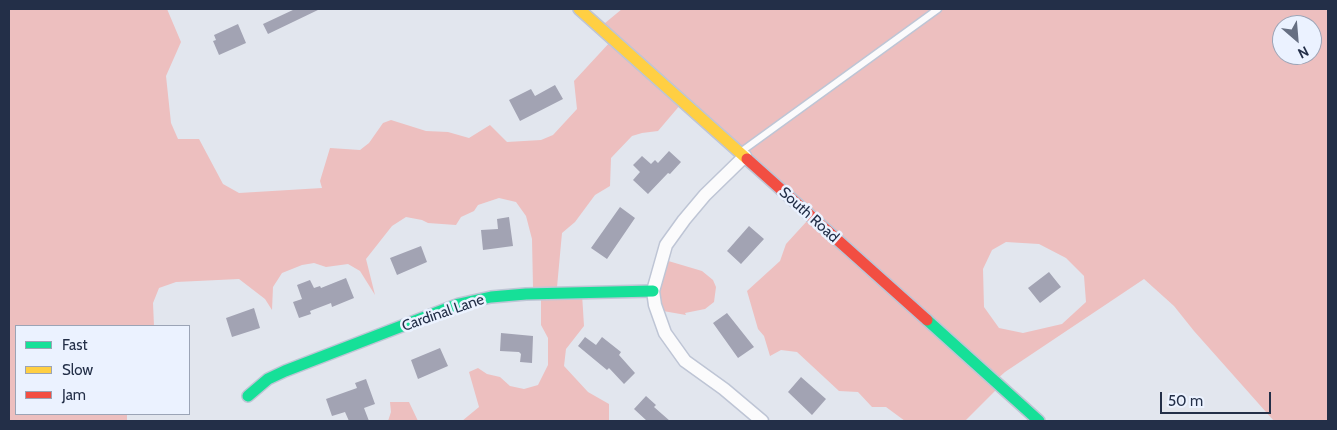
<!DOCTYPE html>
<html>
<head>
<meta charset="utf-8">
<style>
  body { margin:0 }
  #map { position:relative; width:1337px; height:430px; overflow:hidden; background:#e2e6ee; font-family:Cabin,sans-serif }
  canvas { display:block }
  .frame { position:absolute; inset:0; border:10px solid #232f48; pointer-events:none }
  .legend { position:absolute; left:15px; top:325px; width:175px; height:90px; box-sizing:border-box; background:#ebf2ff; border:1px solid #9ba4b6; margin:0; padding:6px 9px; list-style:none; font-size:15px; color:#232f48 }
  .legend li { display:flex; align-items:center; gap:10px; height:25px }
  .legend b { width:25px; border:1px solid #9ba4b6 }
  .north { position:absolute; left:1272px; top:15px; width:50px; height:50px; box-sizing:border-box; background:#ebf2ff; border:1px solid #9ba4b6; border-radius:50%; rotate:153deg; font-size:14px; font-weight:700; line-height:20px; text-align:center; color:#232f48 }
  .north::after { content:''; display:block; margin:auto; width:18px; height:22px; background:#666f82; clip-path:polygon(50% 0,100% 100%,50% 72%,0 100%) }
  .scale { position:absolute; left:1160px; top:392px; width:111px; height:22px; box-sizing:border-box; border:2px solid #232f48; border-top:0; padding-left:6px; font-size:15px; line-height:18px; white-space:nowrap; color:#232f48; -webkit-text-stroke:4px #ebf2ff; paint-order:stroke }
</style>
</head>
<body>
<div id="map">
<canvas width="1337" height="430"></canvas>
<div class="frame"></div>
<ul class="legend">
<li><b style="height:6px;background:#16e098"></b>Fast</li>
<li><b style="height:6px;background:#ffcf43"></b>Slow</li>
<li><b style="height:6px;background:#f24e42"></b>Jam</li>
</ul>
<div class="north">N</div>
<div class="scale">50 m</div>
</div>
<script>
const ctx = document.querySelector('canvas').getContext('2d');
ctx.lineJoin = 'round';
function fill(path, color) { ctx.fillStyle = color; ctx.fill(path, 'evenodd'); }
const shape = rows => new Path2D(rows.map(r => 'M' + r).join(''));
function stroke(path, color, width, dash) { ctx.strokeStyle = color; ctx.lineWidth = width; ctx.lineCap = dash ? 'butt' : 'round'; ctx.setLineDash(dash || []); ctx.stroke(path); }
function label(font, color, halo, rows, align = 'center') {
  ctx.font = font + ' Cabin,sans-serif'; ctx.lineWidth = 5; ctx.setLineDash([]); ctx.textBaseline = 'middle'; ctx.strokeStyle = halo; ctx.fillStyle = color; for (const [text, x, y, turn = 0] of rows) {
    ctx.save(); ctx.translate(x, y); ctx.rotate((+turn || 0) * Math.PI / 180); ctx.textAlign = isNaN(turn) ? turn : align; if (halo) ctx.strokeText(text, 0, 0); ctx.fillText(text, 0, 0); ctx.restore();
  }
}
const green = shape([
  [9,9,167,9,181,42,166,76,171,123,178,139,199,139,223,184,239,193,322,188,320,181,330,148,360,150,369,143,383,123,391,120,426,131,448,132,469,138,490,125,507,142,541,140,553,135,577,109,574,81,611,41,599,28,622,9,1328,9,1328,421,1274,421,1194,331,1174,306,1144,279,1005,372,996,380,997,389,965,421,905,421,886,407,872,407,858,392,839,391,797,352,781,350,770,356,764,336,758,329,747,291,780,261,786,244,807,221,681,104,658,131,642,133,632,136,611,158,610,186,595,195,575,222,562,233,557,287,582,294,584,326,566,349,564,366,588,392,609,404,609,421,462,421,479,407,469,372,478,368,487,374,500,377,510,386,524,389,538,385,548,365,548,338,541,325,541,293,533,287,532,239,526,216,516,202,499,198,478,205,474,211,461,217,456,225,428,223,422,220,406,217,392,226,366,259,375,295,360,271,348,264,326,267,314,263,302,265,282,273,273,287,272,310,265,299,239,279,176,282,159,288,153,303,154,326,16,326,16,414,127,414,127,421,9,421],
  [1282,25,1312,25,1312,55,1282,55],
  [1006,242,1039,244,1066,258,1084,276,1086,302,1062,324,1023,333,999,328,984,307,983,269,992,250],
  [665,260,702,271,713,280,716,287,714,302,705,309,685,313,686,315,663,311,657,292],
  [390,402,409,402,418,421,388,421,391,412]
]);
const building = shape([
  [295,9,320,9,268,34,263,24],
  [238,24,246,43,219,55,213,41,216,40,214,35],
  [555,85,563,99,520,121,509,100,531,89,535,96],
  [669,151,681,162,670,174,668,173,648,194,633,180,640,172,633,165,642,156,651,164,655,160,658,163],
  [620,207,635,218,607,259,591,248],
  [509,217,513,246,483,250,481,230,498,229,497,219],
  [749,226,764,239,741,264,727,251],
  [421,246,427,262,397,275,390,258],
  [1049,272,1061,287,1040,303,1028,288],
  [346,278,354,298,332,307,331,303,310,311,311,314,299,318,293,302,302,299,297,285,310,280,314,288,320,286,321,288],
  [254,308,260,328,232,337,226,318],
  [727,313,754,347,738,358,713,323],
  [501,333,533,336,532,363,520,362,521,354,519,352,500,351],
  [585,337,596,345,602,337,621,352,619,355,635,373,624,384,609,368,607,370,578,346],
  [440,348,448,366,418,379,411,360],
  [801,377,826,399,812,415,788,392],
  [366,379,375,404,364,408,369,421,349,421,345,412,332,416,326,399,357,388,355,383],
  [646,396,656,405,654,407,670,421,647,421,634,409]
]);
const lane = shape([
  [742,151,938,9]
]);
const street = shape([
  [745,156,705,195,684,220,666,245,653,291,655,305,665,333,685,361,724,389,762,421]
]);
const fast = shape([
  [927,320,1039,421],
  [248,396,268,379,285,371,459,304,491,297,526,294,653,291]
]);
const slow = shape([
  [579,9,747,159]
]);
const jam = shape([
  [747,159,927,320]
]);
const streetNames = [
  ["South Road",809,215,42],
  ["Cardinal Lane",443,313,-19]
];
fill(green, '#edbfbf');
fill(building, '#a2a3b3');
stroke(lane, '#bec5d5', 9);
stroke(street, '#bec5d5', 15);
stroke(fast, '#bec5d5', 14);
stroke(slow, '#bec5d5', 14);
stroke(jam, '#bec5d5', 14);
stroke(lane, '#fbfbfc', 6);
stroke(street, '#fbfbfc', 12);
stroke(fast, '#16e098', 11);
stroke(slow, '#ffcf43', 11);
stroke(jam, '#f24e42', 11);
label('15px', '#232f48', '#ebf2ff', streetNames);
</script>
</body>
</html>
